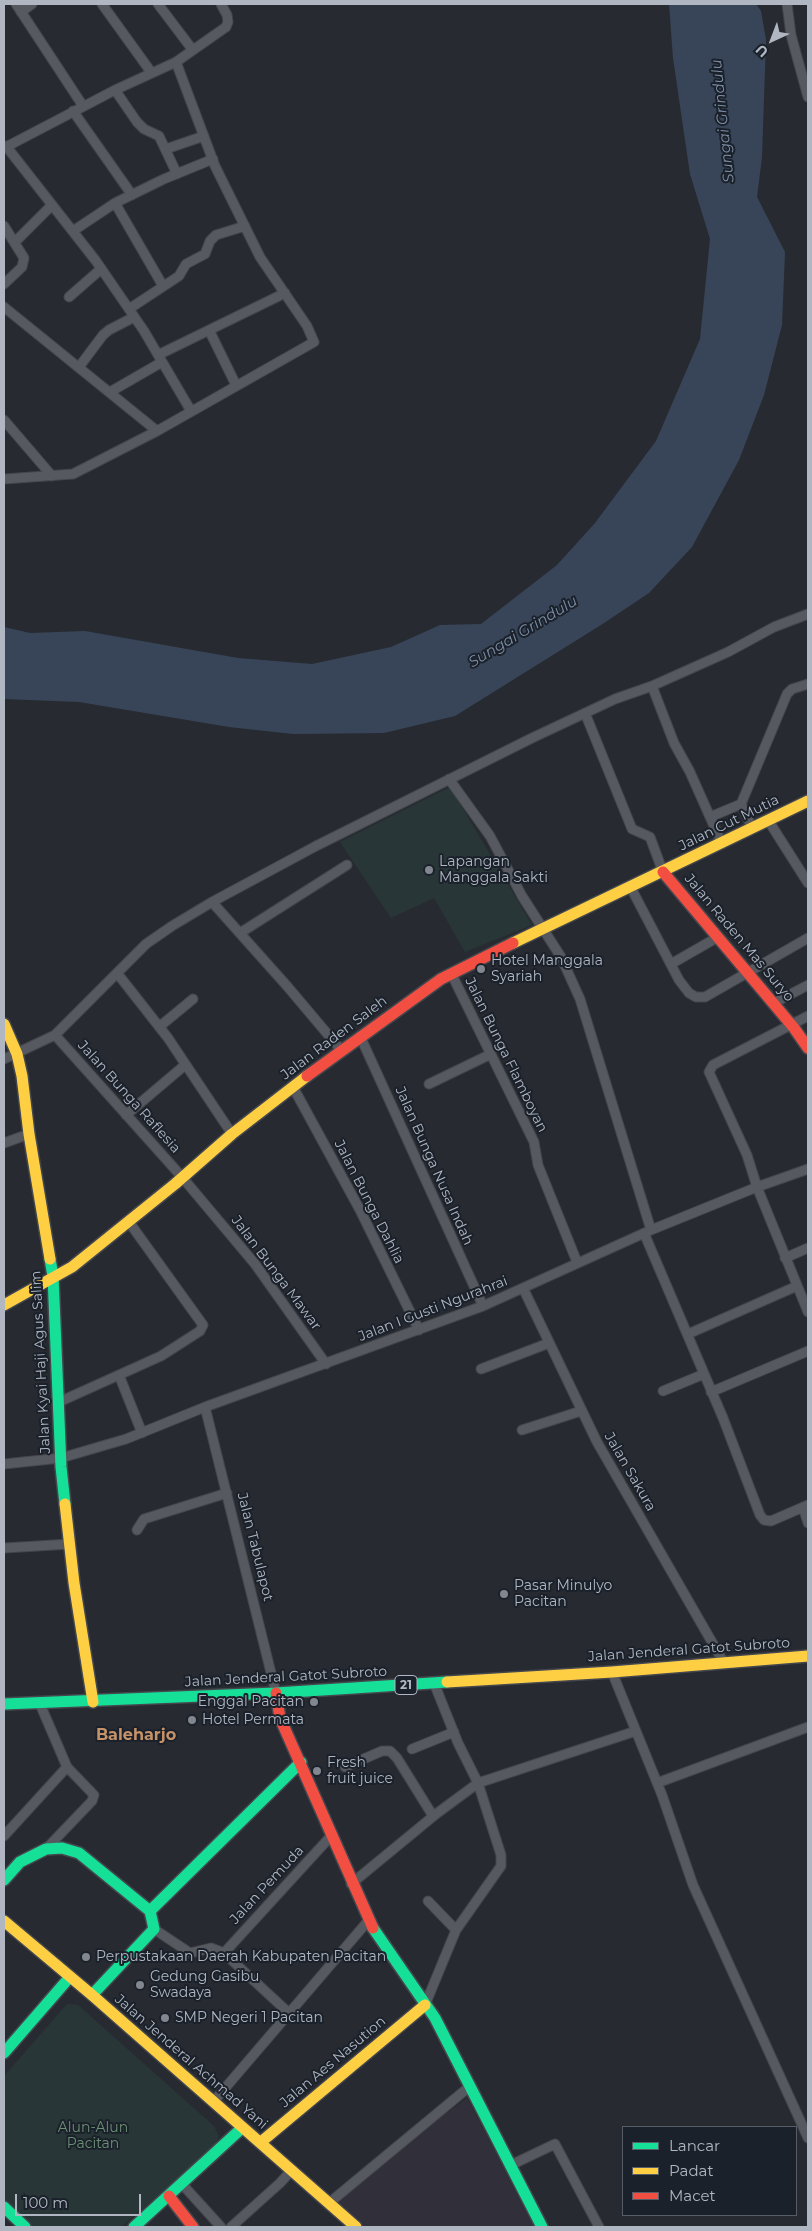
<!DOCTYPE html>
<html>
<head>
<meta charset="utf-8">
<style>
  body { margin:0 }
  #map { position:relative; width:812px; height:2231px; overflow:hidden; background:#272b31; font-family:Montserrat,sans-serif }
  canvas { display:block }
  .frame { position:absolute; inset:0; border:5px solid #b1b7c2; pointer-events:none }
  .legend { position:absolute; left:622px; top:2126px; width:175px; height:90px; box-sizing:border-box; background:#1b212a; border:1px solid #575d67; margin:0; padding:6px 9px; list-style:none; font-size:15px; color:#b1b7c2 }
  .legend li { display:flex; align-items:center; gap:10px; height:25px }
  .legend b { width:25px; border:1px solid #575d67 }
  .north { position:absolute; left:747px; top:15px; width:50px; height:50px; -webkit-text-stroke:4px #1b212a; paint-order:stroke; rotate:223deg; font-size:14px; font-weight:700; line-height:20px; text-align:center; color:#b1b7c2 }
  .north::after { content:''; display:block; margin:auto; width:18px; height:22px; background:#b1b7c2; clip-path:polygon(50% 0,100% 100%,50% 72%,0 100%) }
  .scale { position:absolute; left:15px; top:2194px; width:126px; height:22px; box-sizing:border-box; border:2px solid #b1b7c2; border-top:0; padding-left:6px; font-size:15px; line-height:18px; white-space:nowrap; color:#b1b7c2; -webkit-text-stroke:4px #1b212a; paint-order:stroke }
</style>
</head>
<body>
<div id="map">
<canvas width="812" height="2231"></canvas>
<div class="frame"></div>
<ul class="legend">
<li><b style="height:6px;background:#16e098"></b>Lancar</li>
<li><b style="height:6px;background:#ffcf43"></b>Padat</li>
<li><b style="height:6px;background:#f24e42"></b>Macet</li>
</ul>
<div class="north">U</div>
<div class="scale">100 m</div>
</div>
<script>
const ctx = document.querySelector('canvas').getContext('2d');
ctx.lineJoin = 'round';
function fill(path, color) { ctx.fillStyle = color; ctx.fill(path, 'evenodd'); }
const shape = rows => new Path2D(rows.map(r => 'M' + r).join(''));
function stroke(path, color, width, dash) { ctx.strokeStyle = color; ctx.lineWidth = width; ctx.lineCap = dash ? 'butt' : 'round'; ctx.setLineDash(dash || []); ctx.stroke(path); }
function label(font, color, halo, rows, align = 'center') {
  ctx.font = font + ' Montserrat,sans-serif'; ctx.lineWidth = 4; ctx.setLineDash([]); ctx.textBaseline = 'middle'; ctx.strokeStyle = halo; ctx.fillStyle = color; for (const [text, x, y, turn = 0] of rows) {
    ctx.save(); ctx.translate(x, y); ctx.rotate((+turn || 0) * Math.PI / 180); ctx.textAlign = isNaN(turn) ? turn : align; if (halo) ctx.strokeText(text, 0, 0); ctx.fillText(text, 0, 0); ctx.restore();
  }
}
const medical = shape([
  [467,2098,534,2227,360,2227,334,2205,433,2123]
]);
const green = shape([
  [450,787,532,925,465,952,434,898,391,918,340,842],
  [67,2004,78,2005,214,2126,219,2136,214,2147,121,2227,26,2227,4,2206,4,2076]
]);
const water = shape([
  [669,4,756,4,761,11,766,40,762,157,757,197,785,252,782,325,764,395,739,460,692,547,649,593,601,625,455,716,384,733,293,734,229,727,79,702,4,699,4,627,30,633,85,631,238,658,312,664,391,647,440,625,481,624,557,565,595,523,656,441,700,339,710,239,690,174,673,58]
]);
const street = shape([
  [16,4,83,106],
  [102,4,151,72],
  [158,4,192,49],
  [787,4,791,35,808,97],
  [21,12,32,4],
  [115,90,137,122,144,129,159,136,177,174],
  [73,111,132,195],
  [6,146,96,261,144,331,191,411],
  [4,148,115,90,176,62],
  [166,149,204,136],
  [115,203,163,286],
  [4,226,24,258,22,267,4,284],
  [73,231,115,203,164,179,213,159],
  [15,242,52,205],
  [69,297,101,269],
  [4,307,157,431],
  [129,309,179,276,186,264,205,254,210,241,216,235,245,226],
  [209,330,236,385],
  [158,355,285,293],
  [79,367,103,335,109,330,134,317],
  [110,392,162,362],
  [4,420,52,476],
  [4,479,73,474,157,431,314,342,307,326,260,257,215,166,176,62,226,27,228,22,227,15,221,4],
  [652,686,674,743,690,772,722,844],
  [585,713,632,829,650,837,663,872],
  [449,779,490,836,522,896,561,957,580,999,651,1230],
  [710,817,741,804],
  [768,820,808,883],
  [752,828,741,804,787,694,792,689,808,684],
  [630,886,679,980,689,993,696,997,705,997,808,938],
  [212,902,287,986,341,1050],
  [240,933,347,865],
  [671,964,718,937],
  [117,973,168,1038,232,1134],
  [451,973,534,1142,538,1165,577,1262],
  [774,1003,808,985],
  [808,1016,713,1065,709,1072,747,1155,757,1187,808,1312],
  [159,1027,193,999],
  [55,1035,182,1177,255,1264,326,1364],
  [360,1036,483,1306],
  [4,1059,55,1035,146,944,172,926,212,902,316,846,532,738,615,699,652,686,728,652,774,627,808,614],
  [429,1084,491,1054],
  [293,1087,360,1210,419,1330],
  [126,1115,185,1065],
  [4,1143,29,1134],
  [644,1233,723,1418,760,1515,764,1520,771,1521,808,1505],
  [785,1258,808,1248],
  [523,1288,597,1442,724,1663],
  [688,1334,797,1286],
  [481,1369,549,1343],
  [119,1375,142,1433],
  [663,1391,704,1374],
  [711,1392,808,1351],
  [59,1402,161,1356,200,1331,203,1325,129,1222],
  [205,1407,276,1693],
  [522,1430,581,1411],
  [4,1464,61,1458,126,1439,205,1407,483,1306,651,1230,757,1187,808,1169],
  [803,1507,808,1523],
  [137,1530,144,1519,227,1493],
  [4,1548,70,1544],
  [612,1672,662,1795,693,1885,808,2138],
  [412,1749,454,1732],
  [345,1767,382,1751,390,1751,397,1758,433,1816],
  [657,1783,808,1727],
  [4,1836,67,1767,40,1704],
  [46,1849,92,1801,94,1795,67,1767],
  [351,1884,436,1814,478,1783,636,1731],
  [428,1901,456,1930],
  [154,1929,190,1953,211,1948,224,1953,290,2014],
  [224,1953,331,1836],
  [425,2005,456,1930,501,1866,501,1855,478,1783,458,1743,434,1683],
  [214,2101,368,1921],
  [511,2165,555,2144,599,2227],
  [182,2184,221,2227],
  [329,2203,469,2087],
  [231,2227,280,2183,291,2171]
]);
const fast = shape([
  [50,1259,53,1276,61,1467,65,1504],
  [4,1704,276,1693,447,1682],
  [4,1880,20,1862,46,1849,62,1848,79,1853,150,1911,154,1929,92,1995],
  [150,1911,301,1762],
  [373,1928,435,2018,542,2227],
  [4,2053,69,1978],
  [4,2207,25,2227],
  [134,2227,242,2128]
]);
const slow = shape([
  [513,943,808,801],
  [4,1024,17,1054,22,1076,29,1134,50,1259],
  [4,1305,72,1267,175,1184,232,1134,307,1076],
  [65,1504,74,1583,93,1702],
  [447,1682,612,1672,808,1656],
  [4,1921,92,1995,356,2227],
  [261,2142,425,2005]
]);
const jam = shape([
  [663,872,794,1028,808,1048],
  [307,1076,441,979,513,943],
  [276,1693,280,1718,373,1928],
  [169,2196,193,2227]
]);
const markers = [
  [429,870,5,"#81868f"],
  [481,969,5,"#81868f"],
  [504,1594,5,"#81868f"],
  [314,1702,5,"#81868f"],
  [192,1720,5,"#81868f"],
  [317,1771,5,"#81868f"],
  [86,1957,5,"#81868f"],
  [140,1985,5,"#81868f"],
  [165,2018,5,"#81868f"]
];
const shields = [
  [406,1685,22]
];
const shieldNames = [
  ["21",406,1685]
];
const streetNames = [
  ["Jalan Cut Mutia",729,823,-26],
  ["Jalan Raden Mas Suryo",739,938,50],
  ["Jalan Raden Saleh",334,1038,-37],
  ["Jalan Bunga Flamboyan",506,1055,64],
  ["Jalan Bunga Raflesia",129,1097,48],
  ["Jalan Bunga Nusa Indah",434,1166,66],
  ["Jalan Bunga Dahlia",369,1202,63],
  ["Jalan Bunga Mawar",276,1273,53],
  ["Jalan I Gusti Ngurahrai",433,1309,-21],
  ["Jalan Kyai Haji Agus Salim",41,1362,-93],
  ["Jalan Sakura",630,1472,60],
  ["Jalan Tabulapot",255,1547,76],
  ["Jalan Jenderal Gatot Subroto",689,1650,-4],
  ["Jalan Jenderal Gatot Subroto",286,1677,-3],
  ["Jalan Pemuda",267,1885,-47],
  ["Jalan Jenderal Achmad Yani",191,2062,41],
  ["Jalan Aes Nasution",333,2062,-40]
];
const poiNames = [
  ["Lapangan",439,862],
  ["Manggala Sakti",439,878],
  ["Hotel Manggala",491,961],
  ["Syariah",491,977],
  ["Pasar Minulyo",514,1586],
  ["Pacitan",514,1602],
  ["Enggal Pacitan",304,1702,"right"],
  ["Hotel Permata",202,1720],
  ["Fresh",327,1763],
  ["fruit juice",327,1779],
  ["Perpustakaan Daerah Kabupaten Pacitan",96,1957],
  ["Gedung Gasibu",150,1977],
  ["Swadaya",150,1993],
  ["SMP Negeri 1 Pacitan",175,2018]
];
const parkNames = [
  ["Alun-Alun",93,2128],
  ["Pacitan",93,2144]
];
const waterNames = [
  ["Sungai Grindulu",723,121,-96],
  ["Sungai Grindulu",523,632,-31]
];
const quarterNames = [
  ["Baleharjo",136,1735]
];
fill(medical, '#312f3a');
fill(green, '#283637');
fill(water, '#384558');
stroke(street, '#43464b', 11);
stroke(fast, '#44474e', 14);
stroke(slow, '#44474e', 14);
stroke(jam, '#44474e', 14);
stroke(street, '#565960', 9);
stroke(fast, '#16e098', 11);
stroke(slow, '#ffcf43', 11);
stroke(jam, '#f24e42', 11);
for (const [x, y, r, color] of markers) { const dot = new Path2D(); dot.arc(x, y, r, 0, 2 * Math.PI); ctx.fillStyle = color; ctx.fill(dot); stroke(dot, '#1b212a', 2); }
for (const [x, y, w] of shields) { const box = new Path2D(); box.roundRect(x - w / 2, y - 9.5, w, 19, 4); ctx.fillStyle = '#1b212a'; ctx.fill(box); stroke(box, '#b1b7c2', 1); }
label('bold 12px', '#b1b7c2', null, shieldNames);
label('14px', '#b1b7c2', '#1b212a', streetNames);
label('14px', '#b1b7c2', '#1b212a', poiNames, 'left');
label('14px', '#6b9074', '#1b212a', parkNames);
label('italic 15px', '#7c8ea7', '#1b212a', waterNames);
label('bold 16px', '#c69268', '#1b212a', quarterNames);
</script>
</body>
</html>
